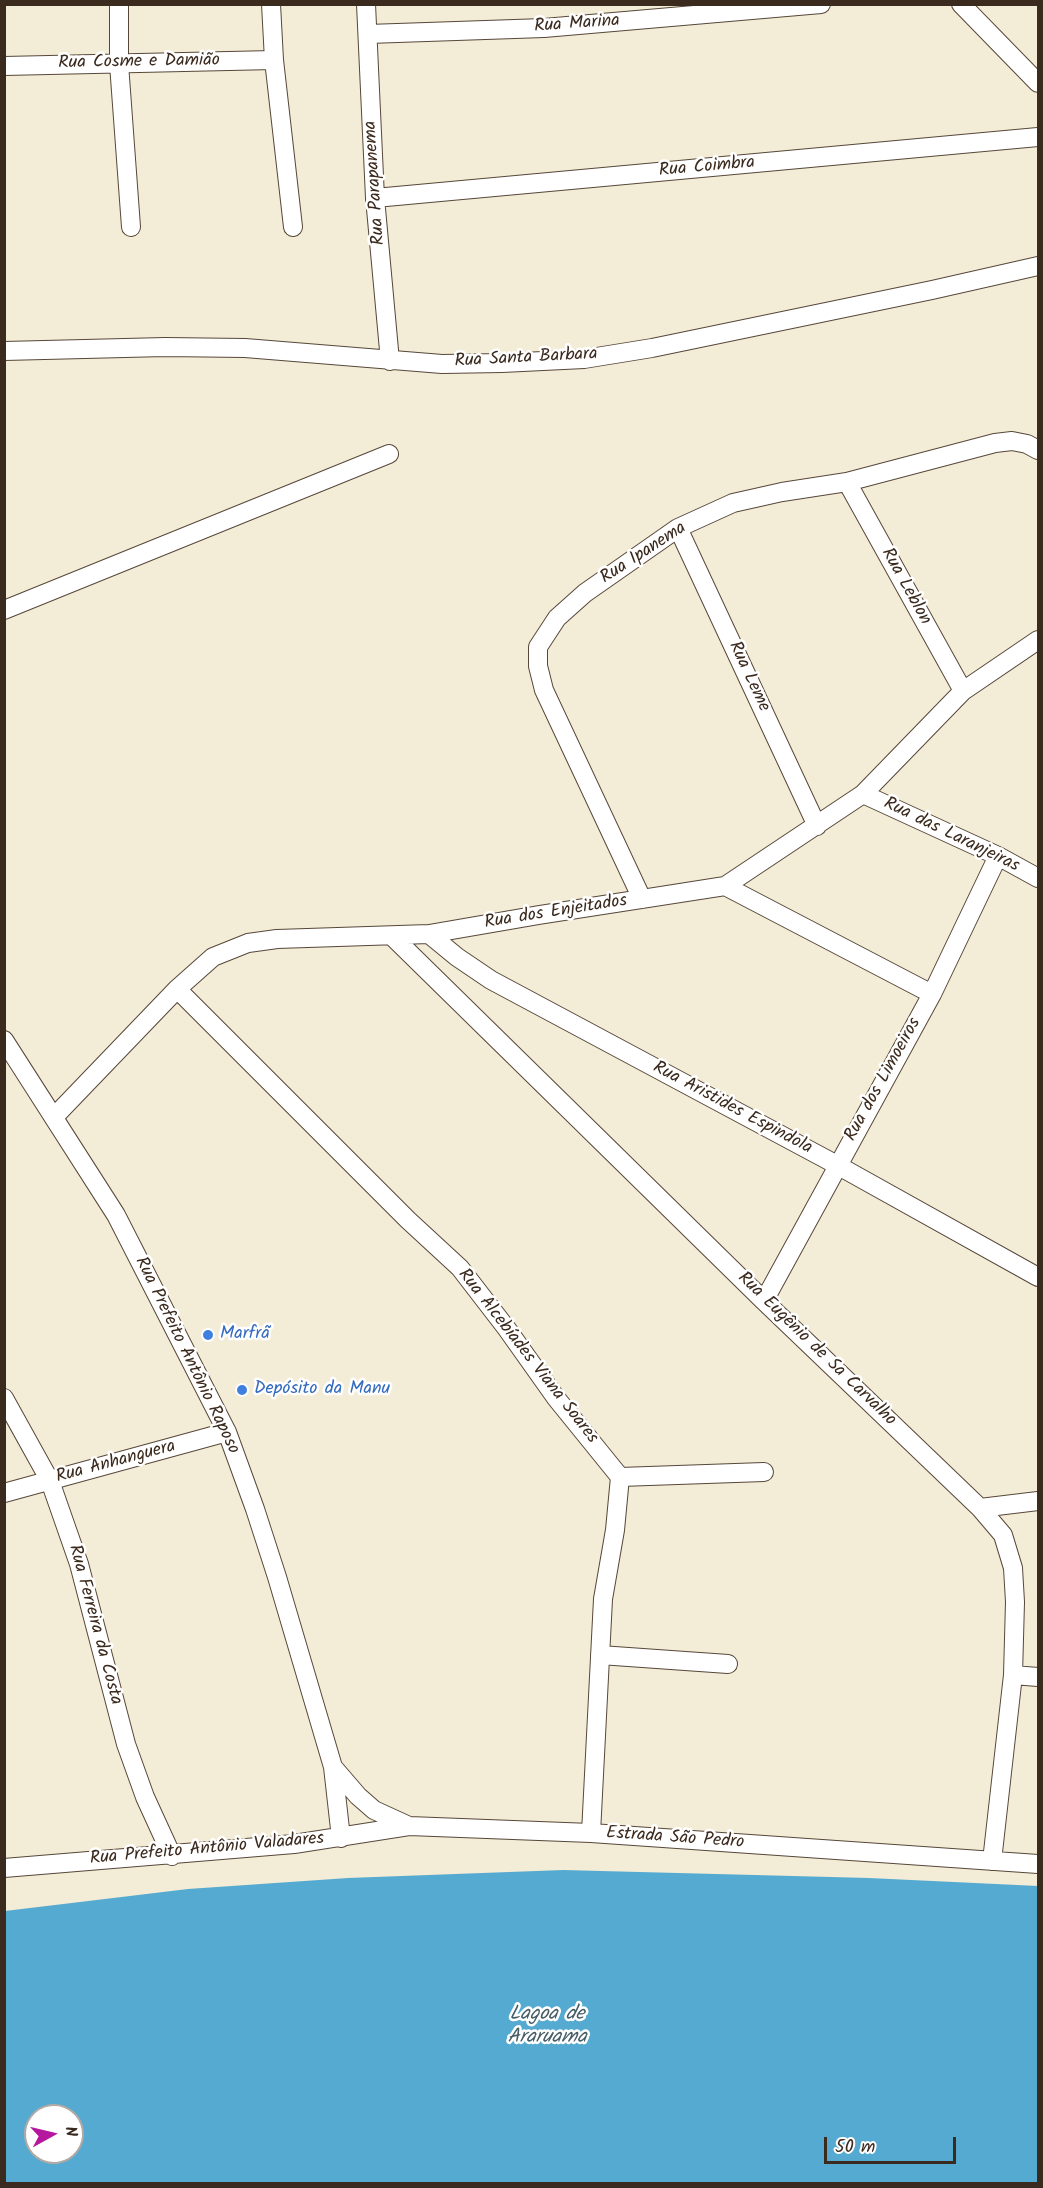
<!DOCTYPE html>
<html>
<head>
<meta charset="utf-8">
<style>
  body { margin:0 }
  #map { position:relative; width:1043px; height:2188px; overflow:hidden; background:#f3ecd6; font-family:Kalam,sans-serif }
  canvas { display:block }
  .frame { position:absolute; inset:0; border:6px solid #3b2a1e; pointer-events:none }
  .north { position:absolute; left:24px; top:2104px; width:60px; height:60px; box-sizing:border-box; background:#fff; border:2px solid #b1aaa5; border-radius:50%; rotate:82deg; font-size:16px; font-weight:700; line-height:24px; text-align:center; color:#3b2a1e }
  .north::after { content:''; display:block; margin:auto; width:21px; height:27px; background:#b5179e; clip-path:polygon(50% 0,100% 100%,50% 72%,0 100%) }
  .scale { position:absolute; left:824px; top:2137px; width:132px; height:27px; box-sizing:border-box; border:3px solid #3b2a1e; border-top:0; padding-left:8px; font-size:18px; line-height:21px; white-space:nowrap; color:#3b2a1e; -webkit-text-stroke:4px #fff; paint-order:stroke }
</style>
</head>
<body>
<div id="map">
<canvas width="1043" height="2188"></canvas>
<div class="frame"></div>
<div class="north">N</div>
<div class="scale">50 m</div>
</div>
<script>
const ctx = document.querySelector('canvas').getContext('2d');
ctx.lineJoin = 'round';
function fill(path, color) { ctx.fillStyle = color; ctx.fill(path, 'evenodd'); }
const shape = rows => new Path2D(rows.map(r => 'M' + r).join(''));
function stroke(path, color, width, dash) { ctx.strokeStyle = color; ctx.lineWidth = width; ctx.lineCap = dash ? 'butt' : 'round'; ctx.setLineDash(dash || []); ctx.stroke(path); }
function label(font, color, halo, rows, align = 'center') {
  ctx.font = font + ' Kalam,sans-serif'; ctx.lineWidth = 5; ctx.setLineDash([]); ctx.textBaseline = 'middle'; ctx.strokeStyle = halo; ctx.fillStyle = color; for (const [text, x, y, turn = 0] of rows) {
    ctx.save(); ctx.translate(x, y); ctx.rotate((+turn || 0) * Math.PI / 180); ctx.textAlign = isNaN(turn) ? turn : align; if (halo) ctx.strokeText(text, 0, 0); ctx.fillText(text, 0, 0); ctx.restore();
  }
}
const water = shape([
  [563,1870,869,1878,1038,1886,1038,2183,5,2183,5,1911,188,1889,348,1878],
  [36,2116,72,2116,72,2152,36,2152]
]);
const minor = shape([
  [119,4,119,64,131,227],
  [271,4,274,60,293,227],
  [366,4,375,198,390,361],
  [961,4,1038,83],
  [368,34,544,28,821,4],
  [4,66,274,60],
  [375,198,1038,137],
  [4,351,165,347,245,348,442,364,502,363,584,359,652,348,932,290,1038,266],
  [847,482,963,691],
  [678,528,817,826],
  [4,610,389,454],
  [863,794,998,856,1038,878],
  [725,886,932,994],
  [642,899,544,690,538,666,538,647,557,618,585,593,678,528,733,503,782,492,847,482,995,443,1012,441,1027,444,1038,450],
  [429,934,457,957,491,980,837,1165,1038,1277],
  [392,936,764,1301,980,1508,1003,1535,1013,1568,1015,1602,1013,1675,992,1861],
  [177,989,408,1220,460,1268,507,1329,556,1398,620,1477,615,1530,603,1599,591,1833],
  [4,1040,116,1215,227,1432,255,1509,277,1577,333,1767,341,1838],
  [55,1116,177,989,213,957,248,943,277,939,429,934,539,915,725,886,863,794,963,691,1038,640],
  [764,1301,932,994,998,856],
  [4,1398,50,1481,79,1564,126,1744,145,1797,172,1856],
  [620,1477,764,1472],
  [4,1493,227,1432],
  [980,1508,1038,1501],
  [600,1655,728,1664],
  [1013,1675,1038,1677],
  [333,1767,358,1796,374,1810,409,1826,591,1833,1038,1864],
  [4,1868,294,1844,409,1826]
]);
const markers = [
  [208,1335,6,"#3f7fe0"],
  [242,1390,6,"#3f7fe0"]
];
const streetNames = [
  ["Rua Marina",577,25,-4],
  ["Rua Cosme e Damião",139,63,-1],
  ["Rua Coimbra",707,168,-5],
  ["Rua Parapanema",376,183,-94],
  ["Rua Santa Barbara",526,359,-3],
  ["Rua Ipanema",644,554,-33],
  ["Rua Leblon",905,587,61],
  ["Rua Leme",748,677,65],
  ["Rua das Laranjeiras",951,836,26],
  ["Rua dos Enjeitados",556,913,-9],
  ["Rua dos Limoeiros",884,1080,-61],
  ["Rua Aristides Espindola",732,1109,28],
  ["Rua Eugênio de Sa Carvalho",816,1350,44],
  ["Rua Prefeito Antônio Raposo",186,1356,64],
  ["Rua Alcebíades Viana Soares",527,1357,52],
  ["Rua Anhanguera",116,1463,-15],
  ["Rua Ferreira da Costa",94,1625,75],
  ["Estrada São Pedro",675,1839,4],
  ["Rua Prefeito Antônio Valadares",207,1850,-5]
];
const shopNames = [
  ["Marfrã",220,1335],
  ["Depósito da Manu",254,1390]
];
const waterNames = [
  ["Lagoa de",547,2016],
  ["Araruama",547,2039]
];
fill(water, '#55aad1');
stroke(minor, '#57473a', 20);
stroke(minor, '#fff', 18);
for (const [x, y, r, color] of markers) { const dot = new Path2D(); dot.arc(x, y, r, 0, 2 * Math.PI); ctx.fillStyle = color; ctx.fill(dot); stroke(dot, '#fff', 2); }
label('18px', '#3b2a1e', '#fff', streetNames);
label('18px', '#366cbe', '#fff', shopNames, 'left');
label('italic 20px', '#455d66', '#fff', waterNames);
</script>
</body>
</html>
